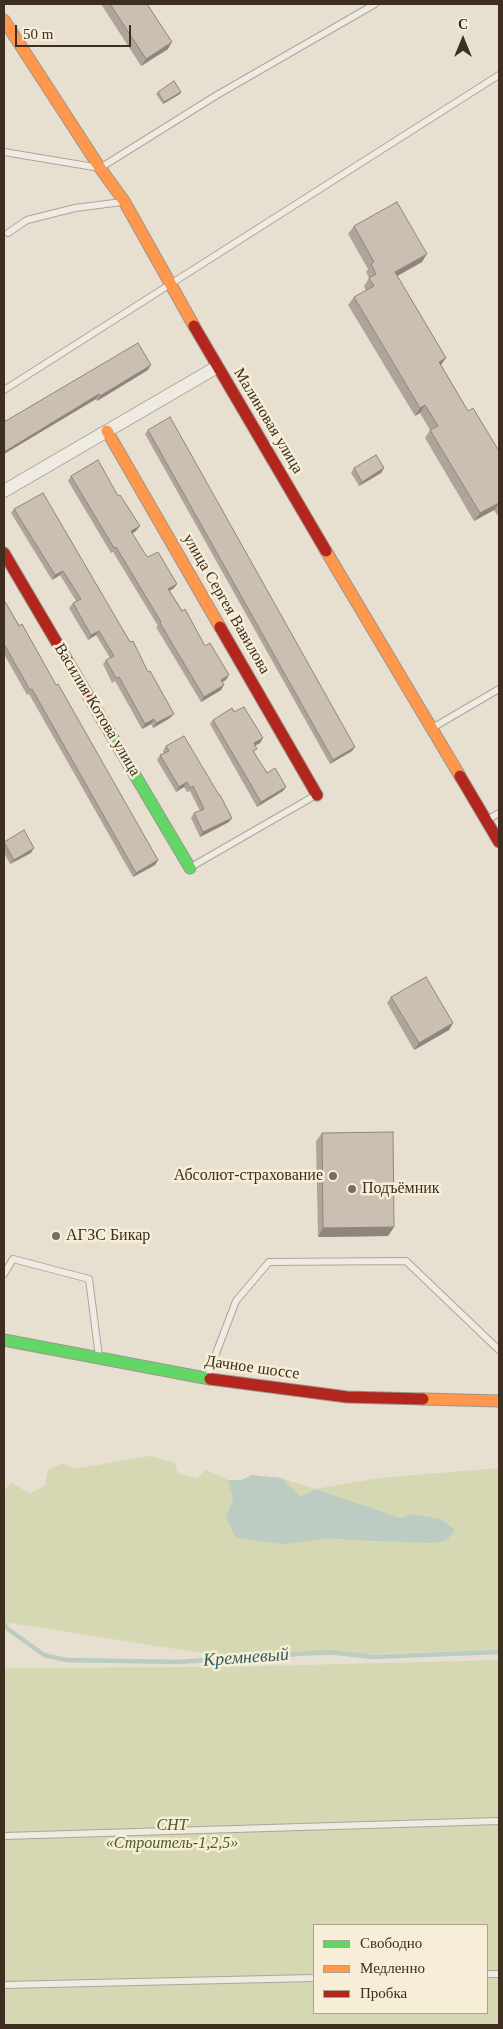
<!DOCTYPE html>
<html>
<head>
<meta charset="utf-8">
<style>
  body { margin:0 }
  #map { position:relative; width:503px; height:2029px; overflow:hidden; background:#e7e0d1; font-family:Georgia,serif }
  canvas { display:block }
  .frame { position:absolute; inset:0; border:5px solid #3d2e20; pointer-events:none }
  .legend { position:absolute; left:313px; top:1924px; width:175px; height:90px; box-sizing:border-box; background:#f7eed8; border:1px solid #ada18e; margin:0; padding:6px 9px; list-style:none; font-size:15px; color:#3d2e20 }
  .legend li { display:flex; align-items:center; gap:10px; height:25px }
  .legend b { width:25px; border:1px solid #ada18e }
  .north { position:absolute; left:438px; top:15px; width:50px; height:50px; -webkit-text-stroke:4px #f7eed8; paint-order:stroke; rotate:0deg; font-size:14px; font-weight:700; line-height:20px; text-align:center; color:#3d2e20 }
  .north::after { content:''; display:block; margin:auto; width:18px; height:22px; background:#3d2e20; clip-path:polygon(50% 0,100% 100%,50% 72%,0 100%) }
  .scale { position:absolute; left:15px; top:25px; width:116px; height:22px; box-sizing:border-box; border:2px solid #3d2e20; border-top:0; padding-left:6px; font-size:15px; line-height:18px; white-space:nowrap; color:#3d2e20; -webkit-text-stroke:4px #f7eed8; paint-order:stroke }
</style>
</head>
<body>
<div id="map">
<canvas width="503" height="2029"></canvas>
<div class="frame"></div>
<ul class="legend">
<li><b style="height:6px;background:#63d668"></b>Свободно</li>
<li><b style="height:6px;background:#ff974d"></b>Медленно</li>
<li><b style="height:6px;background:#b3261e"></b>Пробка</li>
</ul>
<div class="north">С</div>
<div class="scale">50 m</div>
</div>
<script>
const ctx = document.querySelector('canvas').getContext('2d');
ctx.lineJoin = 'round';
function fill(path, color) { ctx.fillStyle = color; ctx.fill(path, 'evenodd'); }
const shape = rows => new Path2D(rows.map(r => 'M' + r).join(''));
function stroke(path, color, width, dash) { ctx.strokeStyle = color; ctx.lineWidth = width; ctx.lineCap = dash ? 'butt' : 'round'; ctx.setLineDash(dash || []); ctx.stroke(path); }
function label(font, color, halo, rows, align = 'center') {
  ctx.font = font + ' Georgia,serif'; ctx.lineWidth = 5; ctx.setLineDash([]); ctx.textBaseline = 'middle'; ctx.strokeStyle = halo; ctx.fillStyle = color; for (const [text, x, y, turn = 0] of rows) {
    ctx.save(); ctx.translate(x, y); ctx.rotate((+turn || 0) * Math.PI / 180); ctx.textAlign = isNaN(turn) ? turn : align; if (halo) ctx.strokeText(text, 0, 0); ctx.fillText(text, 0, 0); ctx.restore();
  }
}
const green = shape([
  [149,1456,174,1462,178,1474,197,1478,206,1470,228,1480,242,1480,251,1475,281,1478,315,1489,379,1478,499,1468,499,1650,233,1658,4,1622,4,1491,11,1482,30,1494,45,1485,48,1470,63,1463,75,1469],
  [499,1660,499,2025,4,2025,4,1668,228,1667],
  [314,1925,487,1925,487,2013,314,2013]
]);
const water = shape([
  [251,1475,281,1478,301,1497,315,1489,400,1518,412,1514,441,1519,455,1530,447,1540,434,1543,351,1540,330,1538,284,1544,236,1538,226,1518,233,1498,228,1480,242,1480]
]);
const stream = shape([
  [4,1624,8,1629,44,1655,66,1660,178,1662,328,1652,373,1657,499,1652]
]);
const lane = shape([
  [4,152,100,168,217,95,375,4],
  [8,233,27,220,75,208,122,202],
  [4,390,499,75],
  [434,727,499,689],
  [487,820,499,813],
  [191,867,316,795],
  [4,1274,13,1259,89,1279,99,1357],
  [207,1377,236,1301,269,1262,406,1261,499,1350],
  [4,1836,499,1821],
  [487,1974,499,1974],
  [4,1985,314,1978]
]);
const street = shape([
  [4,491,217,367]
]);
const fast = shape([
  [110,733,190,868],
  [4,1340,210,1379]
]);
const slow = shape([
  [4,20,100,168,124,201,194,326],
  [107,431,220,627],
  [326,551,460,776],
  [423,1399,499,1401]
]);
const jam = shape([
  [194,326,326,551],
  [4,553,110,733],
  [220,627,317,795],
  [460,776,499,842],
  [210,1379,347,1397,423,1399]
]);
const wall = shape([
  [101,4,147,4,168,49,141,66],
  [158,92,181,92,180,94,163,104,156,94],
  [354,226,422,262,397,276,446,358,441,365,468,411,499,451,499,515,498,516,494,510,474,521,425,438,430,430,420,413,415,416,348,305,354,297,366,291,364,286,369,278,366,272,368,269,348,234],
  [148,370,97,401,96,399,4,454,4,422],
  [148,430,355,747,352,751,330,764,145,434],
  [354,468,384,468,381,473,359,486,351,473],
  [71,476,136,531,132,533,145,554,177,584,174,588,170,591,226,680,222,682,221,690,201,702,156,627,158,626,113,552,111,553,68,481],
  [43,493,170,718,153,728,151,724,142,729,115,681,112,683,103,664,106,660,110,658,96,635,88,640,69,608,73,603,76,601,60,575,52,580,11,513,14,509],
  [4,600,56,685,158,860,155,865,133,877,29,694,27,695,4,654],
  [234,712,263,738,260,743,256,745,254,753,267,773,283,791,257,807,210,724,213,720],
  [166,746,229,822,200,837,191,818,194,813,200,811,190,791,187,792,184,787,176,792,157,760,160,755,164,753,163,751],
  [4,842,31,853,10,864,4,853],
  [391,997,453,1023,449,1030,414,1050,387,1003],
  [322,1133,394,1227,388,1236,318,1237,316,1141]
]);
const shadedWall = shape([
  [172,42,168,49,141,66,146,59],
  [181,92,180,94,163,104,164,102],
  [427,254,422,262,390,280,395,272],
  [446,358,440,366,439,362],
  [151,365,148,370,97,401,100,396],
  [99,394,96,399,4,454,4,452],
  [425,405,420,413,415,416,420,408],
  [384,468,381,473,359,486,362,482],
  [499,503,494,510,474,521,480,513],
  [140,526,136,531,128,536,131,531],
  [63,571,60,575,52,580,55,575],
  [177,584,174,588,165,593,168,589],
  [99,631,96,635,88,640,91,635],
  [229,675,226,680,218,684,221,680],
  [224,685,221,690,201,702,204,697],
  [174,714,170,718,153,728,156,723],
  [154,719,151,724,142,729,145,724],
  [263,738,260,743,251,748,254,743],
  [355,747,352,751,330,764,333,760],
  [187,782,184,787,176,792,179,787],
  [286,787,283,791,257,807,261,802],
  [232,818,229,822,200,837,203,832],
  [34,848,31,853,10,864,14,860],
  [158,860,155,865,133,877,136,873],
  [453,1023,449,1030,414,1050,419,1043],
  [394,1227,388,1236,318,1237,323,1228]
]);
const building = shape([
  [110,4,147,4,172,42,146,59,110,4],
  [174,81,181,92,164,102,158,92,174,81],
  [397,202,427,254,395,272,446,358,439,362,468,411,473,408,499,451,499,503,480,513,430,430,438,426,425,405,420,408,354,297,374,286,369,278,376,274,371,264,374,262,354,226,397,202],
  [138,343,151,365,100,396,99,394,4,452,4,422,138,343],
  [170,417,355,747,333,760,148,430,170,417],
  [376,455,384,468,362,482,354,468,376,455],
  [98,460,118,496,120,495,140,526,131,531,145,554,148,557,158,552,177,584,168,589,182,611,185,609,205,646,210,643,229,675,221,680,224,685,204,697,160,623,161,622,116,547,114,548,71,476,98,460],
  [43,493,130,642,133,641,148,672,150,671,174,714,156,723,154,719,145,724,119,677,116,678,106,660,114,656,99,631,91,635,73,603,81,599,63,571,55,575,14,509,43,493],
  [4,600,19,626,22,624,56,685,58,684,158,860,136,873,32,689,30,690,4,644,4,600],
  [244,707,263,738,254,743,257,749,253,751,267,773,275,768,286,787,261,802,213,720,232,708,234,712,244,707],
  [184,736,219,795,220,795,232,818,203,832,194,813,204,809,193,786,190,788,187,782,179,787,160,755,169,751,166,746,184,736],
  [24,830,34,848,14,860,4,842,24,830],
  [426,977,453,1023,419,1043,391,997,426,977],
  [393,1132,394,1227,323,1228,322,1133,393,1132]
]);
const markers = [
  [333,1176,5,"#786c5e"],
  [352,1189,5,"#786c5e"],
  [56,1236,5,"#786c5e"]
];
const streetNames = [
  ["Малиновая улица",268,421,59],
  ["улица Сергея Вавилова",226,604,60],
  ["Василия Котова улица",97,710,59],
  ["Дачное шоссе",252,1368,8]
];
const poiNames = [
  ["Абсолют-страхование",323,1176,"right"],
  ["Подъёмник",362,1189],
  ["АГЗС Бикар",66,1236]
];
const parkNames = [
  ["СНТ",172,1826],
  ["«Строитель-1,2,5»",172,1844]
];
const waterNames = [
  ["Кремневый",246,1658,-4]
];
fill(green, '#d6d7b3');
fill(water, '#bcccc2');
stroke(stream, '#bcccc2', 4.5);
stroke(lane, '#ada599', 8);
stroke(street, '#ada599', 14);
stroke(fast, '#9c958a', 13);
stroke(slow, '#9c958a', 13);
stroke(jam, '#9c958a', 13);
stroke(lane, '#efebe3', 6);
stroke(street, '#efebe3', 12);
stroke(fast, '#63d668', 11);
stroke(slow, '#ff974d', 11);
stroke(jam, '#b3261e', 11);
fill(wall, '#afa499');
fill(shadedWall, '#8e867d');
fill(building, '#cbbfb2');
stroke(building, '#8e867d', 1);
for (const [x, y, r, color] of markers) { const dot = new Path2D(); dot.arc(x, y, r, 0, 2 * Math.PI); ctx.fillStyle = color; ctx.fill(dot); stroke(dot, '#f7eed8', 2); }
label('16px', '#3d2e20', '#f7eed8', streetNames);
label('16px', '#3d2e20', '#f7eed8', poiNames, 'left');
label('italic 16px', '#4d5a26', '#f7eed8', parkNames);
label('italic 18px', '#2f5d5a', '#f7eed8', waterNames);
</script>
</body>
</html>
